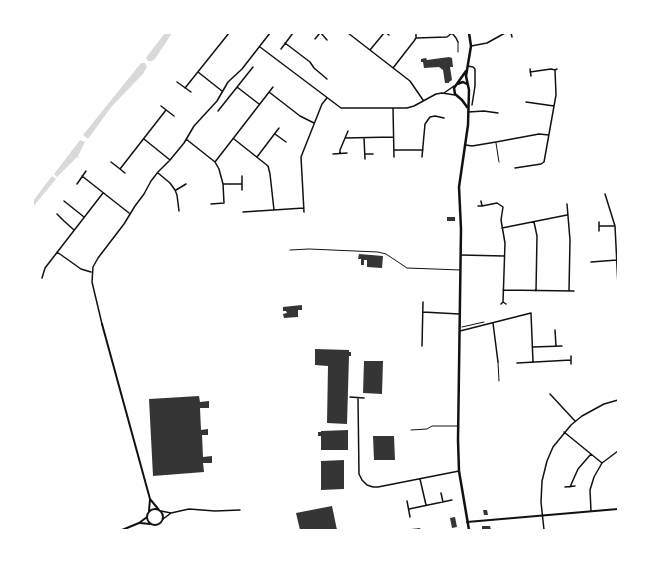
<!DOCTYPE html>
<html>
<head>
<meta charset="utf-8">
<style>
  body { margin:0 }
  #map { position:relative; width:651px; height:563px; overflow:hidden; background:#fff; font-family:Barlow,sans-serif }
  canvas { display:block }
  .frame { position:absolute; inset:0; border:34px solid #fff; pointer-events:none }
</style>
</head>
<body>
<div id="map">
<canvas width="651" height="563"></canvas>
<div class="frame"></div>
</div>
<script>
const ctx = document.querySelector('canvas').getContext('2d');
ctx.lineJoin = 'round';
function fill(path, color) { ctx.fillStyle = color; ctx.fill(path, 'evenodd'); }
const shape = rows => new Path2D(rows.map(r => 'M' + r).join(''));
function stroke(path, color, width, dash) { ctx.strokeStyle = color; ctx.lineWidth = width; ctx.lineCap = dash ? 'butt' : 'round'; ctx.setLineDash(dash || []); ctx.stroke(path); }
const water = shape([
  [165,33,172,33,155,59,152,61,148,61,146,58,148,55],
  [141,63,145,63,147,67,143,74,112,106,88,139,83,135],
  [80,140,85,142,78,156,80,158,77,157,57,177,54,174],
  [52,176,56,179,33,207,33,201]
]);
const building = shape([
  [449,57,452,58,453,67,450,67,452,80,449,82,449,83,445,83,443,70,439,67,424,68,423,62,421,62,421,59,426,58,427,60],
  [447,217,455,217,455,221,447,221],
  [359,254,383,256,382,268,367,267,367,260,364,260,364,265,361,265,361,259,358,259],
  [302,305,302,310,298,310,298,317,284,318,283,314,287,313,286,311,283,311,283,307],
  [315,349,349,350,349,352,351,352,351,356,349,356,347,424,327,423,328,366,315,365],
  [364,361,383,361,382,394,363,393],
  [199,396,200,402,209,401,209,408,200,408,201,430,208,429,208,435,202,435,203,457,212,456,212,463,203,463,204,472,153,476,149,399],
  [348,430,348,450,321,450,321,436,318,436,318,432,321,432,321,431],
  [373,436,394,436,395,460,374,460],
  [344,460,344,489,321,490,321,461],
  [332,506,337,530,300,530,296,513],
  [483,510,487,510,488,515,484,515],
  [455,517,457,527,452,528,450,518],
  [482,526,490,526,491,530,482,530],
  [420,528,421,530,411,530,411,529]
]);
const path = shape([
  [462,327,484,322]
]);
const service = shape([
  [458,42,458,52],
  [496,143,499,162],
  [290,250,309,249,378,252,386,254,407,268,460,270],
  [498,362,499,381],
  [411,430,427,429,432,426,457,426]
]);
const minor = shape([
  [321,33,327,40],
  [348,33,410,81,423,100],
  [386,33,389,35],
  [452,33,456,38,458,42],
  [511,33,512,37],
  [416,38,447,37,452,33],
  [315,39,320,33],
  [285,43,310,62,314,68,327,79],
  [471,46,487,43,505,33],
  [260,47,341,108,407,108,414,106,436,94,442,93,455,95],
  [281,49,293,33],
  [370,50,384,33],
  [468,66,473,67,475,69,475,86,472,105],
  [393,68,414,41,416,38,416,33],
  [530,69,531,76],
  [198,72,222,91],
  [530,72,551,69,555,70,557,69],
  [177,82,191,92],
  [237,87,259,104],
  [185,88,229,33],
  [269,92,300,116,314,123],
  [444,93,454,86],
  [526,102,554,106],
  [161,106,174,116],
  [393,108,394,157],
  [218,111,253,67],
  [468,112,484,111,498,113],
  [275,134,286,142],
  [345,138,393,137],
  [364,138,365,159],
  [144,139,170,160],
  [186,139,215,162,219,169,223,184,224,203,211,204],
  [234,139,268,166,270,174,274,210],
  [466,145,472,146,496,142,539,134,549,135],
  [394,150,423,150],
  [340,153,340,150,348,131],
  [333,154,347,153],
  [365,154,373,154],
  [257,157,279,128],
  [422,157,425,124,430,117,435,116,444,118],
  [111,162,120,169,166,110],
  [215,162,273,87],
  [515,168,541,164,544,162,556,95,555,70],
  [120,169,125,173],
  [158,173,170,183,175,190,177,195,179,211],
  [82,176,129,213],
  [77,184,86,171],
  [223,184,242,184,242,190],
  [242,184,242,176],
  [176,190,186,184],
  [605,194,615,226,618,286],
  [64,201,84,217],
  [481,201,482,206,497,203,503,207,501,220,505,243,503,302],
  [567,204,570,240,569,291],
  [478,206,482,206],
  [243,212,304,208],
  [304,212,301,157,322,104,327,98],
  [57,214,64,221,74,230],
  [534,222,537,236,536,291],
  [599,222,599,231],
  [599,226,615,226],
  [502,228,567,215],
  [57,252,81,269,91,272],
  [461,255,504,256],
  [591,262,617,260],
  [42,278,45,268,103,193],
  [503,290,574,291],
  [501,304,503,302,506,304],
  [423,312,459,314],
  [493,323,498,362],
  [102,324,92,282,93,267,98,258,124,224,135,206,144,194,151,181,158,172,170,160,184,143,194,126,217,101,228,82,242,69,270,33],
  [555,330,556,346],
  [460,331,531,313,533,362],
  [422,346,423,302],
  [533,347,562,346],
  [571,356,571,364],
  [517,363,571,360],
  [550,394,575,421],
  [350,397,364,398],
  [358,398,359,474,362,480,367,485,373,487,378,487,459,471],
  [564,432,602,463],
  [420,479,426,505],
  [565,487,575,486],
  [570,487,578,469,591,454],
  [441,493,443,502],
  [407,501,410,517],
  [409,509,452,500],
  [161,511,171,513,189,509,215,511,240,510],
  [591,511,590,490,594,477,602,463,618,451],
  [163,519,171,513],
  [544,530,541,502,542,481,547,461,553,447,571,425,582,416,604,404,618,400]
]);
const tertiary = shape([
  [102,324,150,499,159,510],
  '147 517a8 8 0 1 1 16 0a8 8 0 1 1-16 0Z',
  [149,511,150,499],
  [467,522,618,509],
  [140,523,150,524],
  [122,530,139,523,147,517]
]);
const secondary = shape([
  [469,33,471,46,466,76,469,90,468,125,459,187,461,229,458,440,459,471,469,530],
  [466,71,454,88,455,94,462,100,467,107],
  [457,84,463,82,467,84]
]);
fill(water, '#d9d9d9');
fill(building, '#353535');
stroke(path, '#111', 1);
stroke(service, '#111', 1);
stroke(minor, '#111', 1.5);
stroke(tertiary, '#111', 2);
stroke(secondary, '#111', 2.5);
</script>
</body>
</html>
